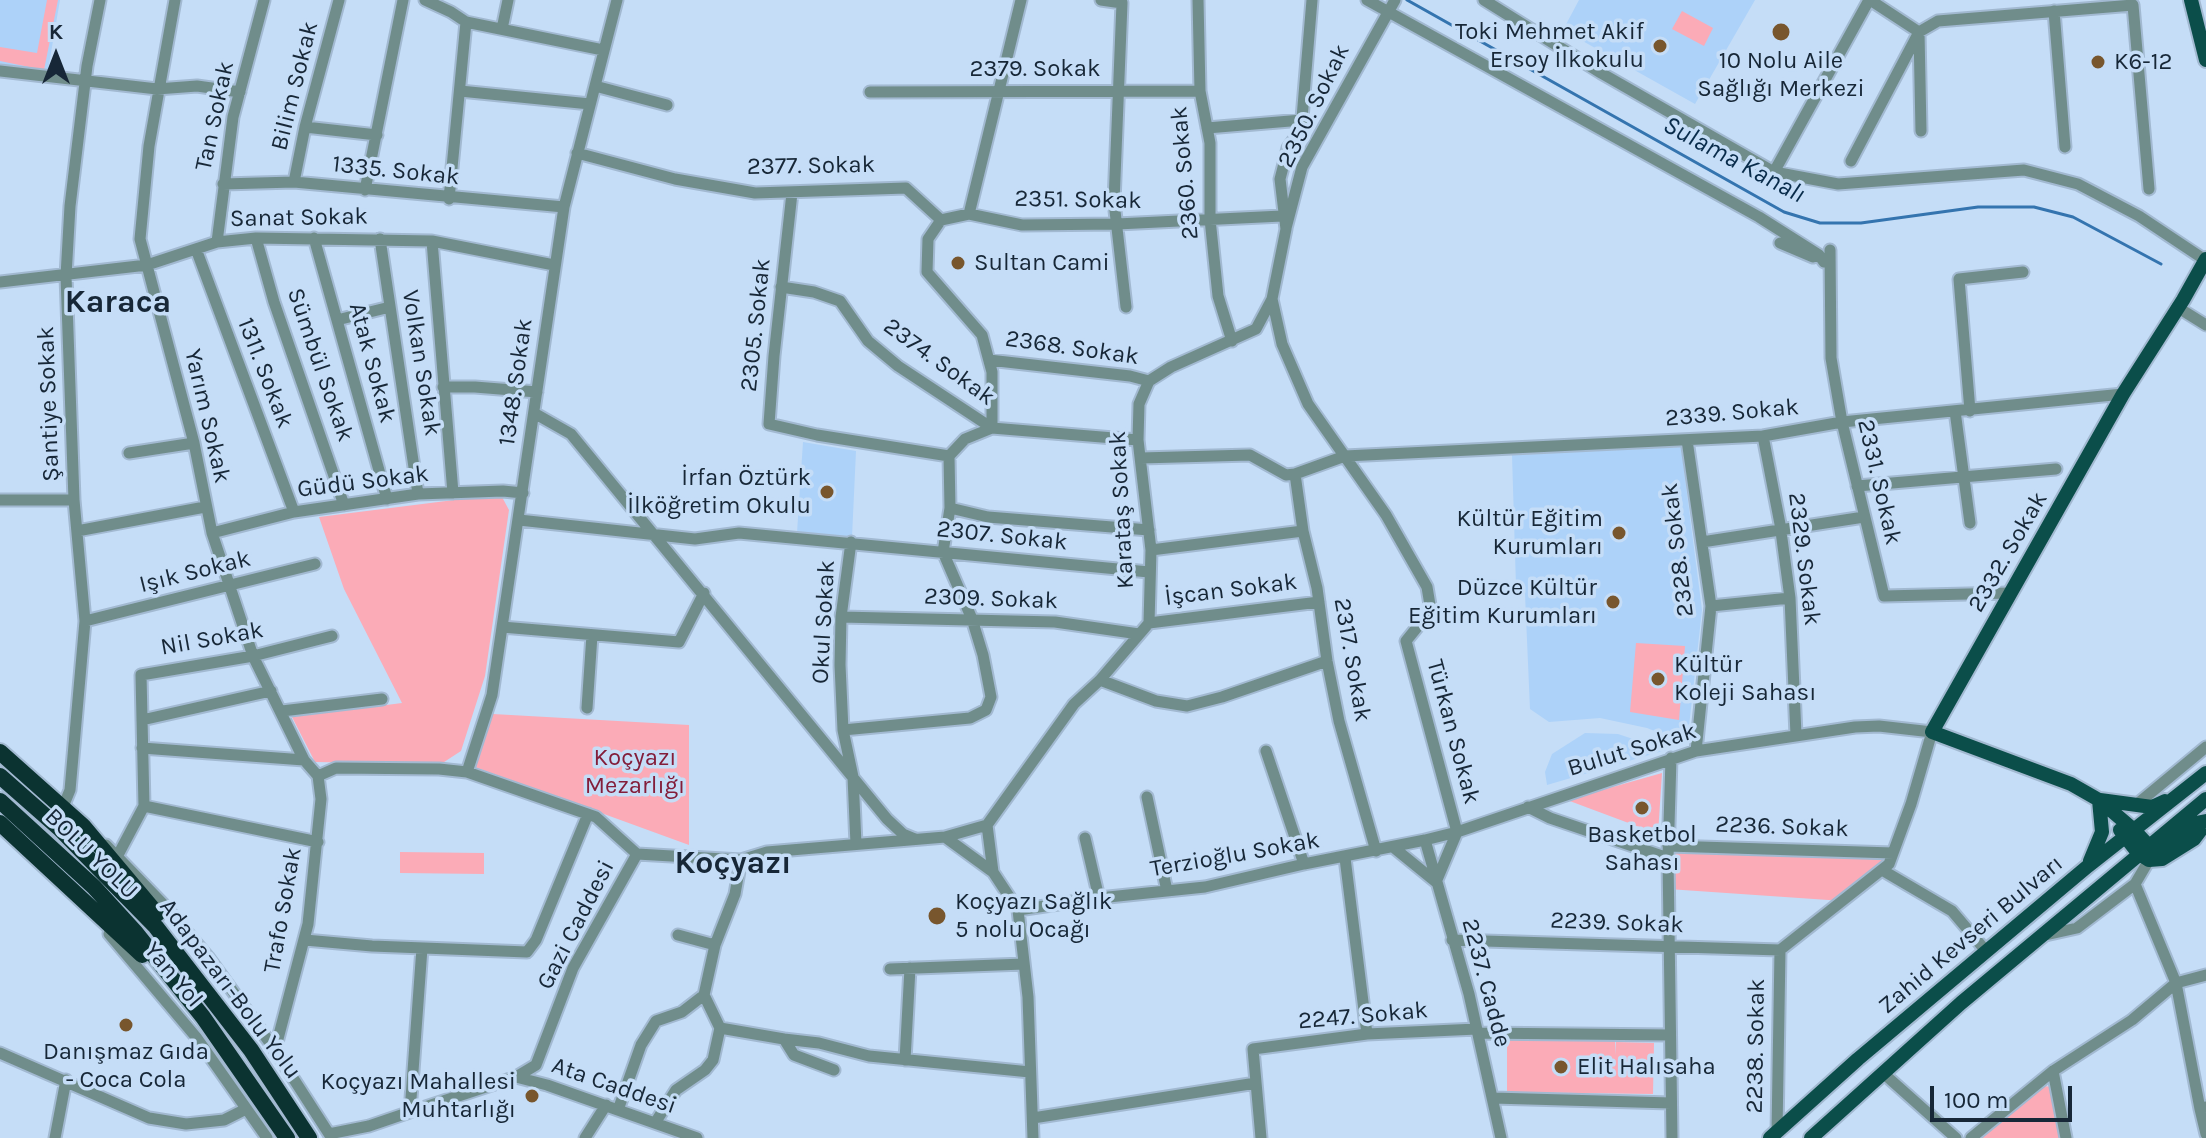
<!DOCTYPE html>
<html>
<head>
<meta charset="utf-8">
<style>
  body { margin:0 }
  #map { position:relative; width:2206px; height:1138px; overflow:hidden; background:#c5ddf7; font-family:Karla,sans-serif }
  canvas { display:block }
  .north { position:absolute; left:16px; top:16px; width:80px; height:80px; -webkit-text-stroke:6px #c5ddf7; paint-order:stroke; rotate:0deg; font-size:22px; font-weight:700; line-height:32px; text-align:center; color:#172737 }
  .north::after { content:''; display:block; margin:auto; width:28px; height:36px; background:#172737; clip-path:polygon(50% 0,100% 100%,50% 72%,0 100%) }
  .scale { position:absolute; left:1930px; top:1086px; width:142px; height:36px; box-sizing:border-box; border:4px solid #172737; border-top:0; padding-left:10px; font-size:24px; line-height:28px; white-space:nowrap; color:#172737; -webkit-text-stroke:6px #c5ddf7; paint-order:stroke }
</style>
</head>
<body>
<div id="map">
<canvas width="2206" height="1138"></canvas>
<div class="north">K</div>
<div class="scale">100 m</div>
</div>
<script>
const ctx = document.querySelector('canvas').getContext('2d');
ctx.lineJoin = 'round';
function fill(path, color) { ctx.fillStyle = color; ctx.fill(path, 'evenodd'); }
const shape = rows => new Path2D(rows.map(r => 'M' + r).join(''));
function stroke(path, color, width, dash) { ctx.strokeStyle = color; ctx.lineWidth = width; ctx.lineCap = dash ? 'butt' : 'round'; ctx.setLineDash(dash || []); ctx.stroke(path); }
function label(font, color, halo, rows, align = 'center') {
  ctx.font = font + ' Karla,sans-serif'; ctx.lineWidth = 7; ctx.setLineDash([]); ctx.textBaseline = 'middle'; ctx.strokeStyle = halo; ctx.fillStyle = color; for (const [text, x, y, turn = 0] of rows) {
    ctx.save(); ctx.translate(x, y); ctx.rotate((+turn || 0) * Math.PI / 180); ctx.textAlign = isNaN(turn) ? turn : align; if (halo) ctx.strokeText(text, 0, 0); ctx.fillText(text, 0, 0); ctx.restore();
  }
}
const built = shape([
  [0,0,60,0,47,76,0,68],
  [1579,0,1755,0,1695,104,1563,30],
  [803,442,856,451,852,537,797,533],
  [1681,447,1702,610,1687,744,1647,728,1600,718,1549,722,1530,709,1525,594,1516,586,1512,455],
  [1585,733,1618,734,1666,750,1547,785,1545,772,1552,754]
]);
const green = shape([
  [47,0,58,0,44,70,0,61,0,47,37,53],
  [1682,11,1713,28,1704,46,1672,29],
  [502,497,509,510,485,676,461,751,441,764,315,762,292,717,402,703,344,589,319,517,470,498],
  [1636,643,1685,646,1679,720,1630,712],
  [493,714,689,725,689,845,475,767],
  [1662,773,1658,834,1567,800],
  [1668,846,1893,853,1843,901,1668,889],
  [400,852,484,853,484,874,400,873],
  [1507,1040,1615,1041,1616,1055,1616,1042,1654,1043,1653,1094,1507,1092],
  [2044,1086,2052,1087,2061,1138,1982,1138]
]);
const stream = shape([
  [1407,0,1784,212,1820,223,1861,223,1978,207,2034,207,2073,217,2161,264]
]);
const minor = shape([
  [175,0,149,146,140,239,194,443,212,533,253,656,304,760,318,776],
  [425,0,451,12,466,22,603,50],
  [1101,0,1122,3,1114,202,1126,307],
  [1198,0,1200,91,1210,143,1210,219,1218,296,1232,341],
  [1367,0,1759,217,1819,255,1824,262],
  [1484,0,1601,73,1774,172,1838,184,2024,170,2078,184,2139,216,2205,260],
  [1870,0,1919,32,1921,131],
  [2054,11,2065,147],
  [502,29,508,0],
  [0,71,157,89,197,86,240,92],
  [595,86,667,105],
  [460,91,590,104],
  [870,92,1200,91],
  [305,127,377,135],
  [1207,128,1302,120],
  [577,153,675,179,755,193,906,188,941,220],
  [1851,161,1919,32,1938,21,2133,5,2149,189],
  [1774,172,1869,0],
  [294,182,305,127,339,0],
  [223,184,294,182,564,207],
  [365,190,403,0],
  [792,193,774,356,769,424,817,435,949,456],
  [449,199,466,22],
  [969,214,1021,0],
  [1286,228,1302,167,1395,0],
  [256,238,274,302,344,505],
  [314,238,387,499],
  [380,239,418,494],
  [432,241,453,493],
  [217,242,233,117,264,0],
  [1780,243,1813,257],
  [196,249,294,512],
  [1830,250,1831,358,1842,422,1884,596,2010,593],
  [0,282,147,265,217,242,256,238,432,241,554,265],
  [781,287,814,292,840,301,868,341,898,366,992,428],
  [1272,299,1282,344,1308,404,1386,515,1427,587,1430,605,1423,620,1406,641,1457,832],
  [2177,307,2206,325],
  [337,320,390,307],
  [989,360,1130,376,1149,381],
  [443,387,475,387,537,392],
  [1955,411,1970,523],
  [1970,411,1959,279,2023,272],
  [534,413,571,434,887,819,903,834,915,839],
  [992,428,992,372,982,335,927,272,928,239,941,220,969,214,1022,225,1117,224,1282,216],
  [1763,436,1780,524,1790,598,1796,735],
  [1138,440,992,428,965,439,949,456,950,508,988,517,1149,530],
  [1687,440,1711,606,1696,751],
  [129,453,194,443],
  [1141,458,1250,455,1286,475,1295,474,1345,456,1763,436,1842,422,2123,394],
  [1295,474,1303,531,1317,588,1327,661,1339,721,1376,851],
  [1857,486,2056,469],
  [0,500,74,500],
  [519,520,695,539,739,533,1149,572],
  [77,531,205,507],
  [212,533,294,512,418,494,503,491,523,493],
  [851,542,841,617,840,665,843,730,853,777,856,844],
  [1702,542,1864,517],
  [1151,550,1303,531],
  [1711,606,1790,598],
  [841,617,1055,622,1139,634],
  [85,621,315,564],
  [1149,623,1319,602],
  [502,627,679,642,704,593],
  [1100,680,1156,701,1187,706,1222,697,1327,661],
  [587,708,592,635],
  [282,711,382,699],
  [142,720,271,691],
  [843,730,970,718,986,710,991,697,983,655,972,619,943,552,950,508],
  [142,748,304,760],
  [1266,751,1304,864],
  [467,772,492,695,564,207,617,0],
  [318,776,336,768,439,769,467,772,596,817,637,854],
  [1147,797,1167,891],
  [2136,805,2206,747],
  [144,806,318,842],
  [63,807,70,790,85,621,74,500,66,276,70,206,87,66,100,0],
  [1528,807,1550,818,1668,858,1671,758],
  [945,837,987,825],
  [1085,838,1099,898],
  [1425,840,1469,994,1501,1138],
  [106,845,164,905,208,957,275,1050,331,1137],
  [1668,846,1893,853],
  [1393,847,1436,882,1457,832],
  [118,855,144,806,141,675,253,656,332,636],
  [1345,858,1367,1034],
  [1668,858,1672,1138],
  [1882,870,1952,911,1986,951],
  [993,872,987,825,1074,704,1100,680,1149,623,1151,550,1138,440,1139,404,1149,381,1171,367,1256,329,1272,299,1286,229,1280,179,1288,148,1301,130,1312,0],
  [2135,884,2149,860],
  [1018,910,1099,898,1205,887,1304,864,1425,840,1457,832,1696,751,1855,727,1879,726,1932,732,1911,804,1889,864,1780,950,1777,1132],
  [109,934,196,1037,267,1138],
  [678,935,715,945],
  [2041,936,2077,928,2135,884,2176,983,2200,1109,2206,1107],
  [305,940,372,946,527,952,536,940,588,814],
  [1452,940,1780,950],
  [890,969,1024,964],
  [720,1028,784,1039,794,1055,834,1070],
  [1478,1033,1670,1035],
  [784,1039,819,1043,869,1056,1030,1072],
  [275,1050,308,924,321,799,318,776],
  [0,1053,149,1118,186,1124,224,1120,246,1109],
  [905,1060,910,968],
  [2053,1071,2066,1138],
  [1883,1073,1956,1138],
  [516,1077,547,1085,697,1138],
  [1493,1098,1671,1103],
  [2200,1109,2206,1134],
  [618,1110,641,1045,656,1021,682,1012,704,995],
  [410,1112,422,948],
  [1033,1118,1256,1083],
  [655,1123,676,1090,705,1070,713,1060,720,1028,704,995,715,945,735,894,741,860],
  [329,1134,369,1126,410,1112,516,1077,536,1065,573,968,637,854,741,860,767,852,945,837,993,872,1018,910,1028,997,1033,1138],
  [55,1138,66,1080],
  [585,1138,606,1105],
  [1261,1138,1253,1049,1367,1034,1477,1029],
  [1971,1138,2053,1071,2132,1020,2176,983,2206,975]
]);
const major = shape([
  [2191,0,2206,60],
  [2206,259,2183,300,2123,394,1932,732,2071,784,2099,800,2134,830,2148,845,2157,847,2191,824,2206,821],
  [2100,800,2152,807,2165,801],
  [2120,830,2138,853,2149,860,2162,859,2194,839,2206,823],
  [2090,861,2102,832,2099,800],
  [1770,1138,1858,1059,2088,866,2206,773],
  [1811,1138,1961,1003,2206,799]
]);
const highway = shape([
  [0,752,83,826,157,914],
  [0,776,59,828,156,927,251,1050,309,1138],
  [0,801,94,887,136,933,203,1017,287,1138],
  [0,823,142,955]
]);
const markers = [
  [1781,32,10,"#78562d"],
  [1660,46,8,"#78562d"],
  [2098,62,8,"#78562d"],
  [958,263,8,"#78562d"],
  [827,492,8,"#78562d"],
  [1619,533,8,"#78562d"],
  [1613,602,8,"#78562d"],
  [1658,679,8,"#78562d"],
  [1642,808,8,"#78562d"],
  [937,916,10,"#78562d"],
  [126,1025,8,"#78562d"],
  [1561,1067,8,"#78562d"],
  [532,1096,8,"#78562d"]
];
const poiNames = [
  ["Toki Mehmet Akif",1644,32],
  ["Ersoy İlkokulu",1644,60],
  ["10 Nolu Aile",1781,61,"center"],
  ["Sağlığı Merkezi",1781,89,"center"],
  ["K6-12",2114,62,"left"],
  ["Sultan Cami",974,263,"left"],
  ["İrfan Öztürk",811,478],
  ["İlköğretim Okulu",811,506],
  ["Kültür Eğitim",1603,519],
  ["Kurumları",1603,547],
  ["Düzce Kültür",1597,588],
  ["Eğitim Kurumları",1597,616],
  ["Kültür",1674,665,"left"],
  ["Koleji Sahası",1674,693,"left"],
  ["Basketbol",1642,835,"center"],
  ["Sahası",1642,863,"center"],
  ["Koçyazı Sağlık",955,902,"left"],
  ["5 nolu Ocağı",955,930,"left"],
  ["Danışmaz Gıda",126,1052,"center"],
  ["- Coca Cola",126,1080,"center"],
  ["Elit Halısaha",1577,1067,"left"],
  ["Koçyazı Mahallesi",516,1082],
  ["Muhtarlığı",516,1110]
];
const streetNames = [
  ["2379. Sokak",1035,69],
  ["Bilim Sokak",295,86,-76],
  ["2350. Sokak",1314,106,-64],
  ["Tan Sokak",215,116,-78],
  ["2377. Sokak",811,166,-1],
  ["1335. Sokak",396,171,6],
  ["2360. Sokak",1185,173,-95],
  ["2351. Sokak",1078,200,1],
  ["Sanat Sokak",299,218,-1],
  ["2305. Sokak",756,325,-84],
  ["2368. Sokak",1072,348,8],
  ["2374. Sokak",939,362,36],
  ["Atak Sokak",372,363,75],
  ["Volkan Sokak",421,363,81],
  ["Sümbül Sokak",320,365,71],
  ["1311. Sokak",265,373,69],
  ["1348. Sokak",516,382,-82],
  ["Şantiye Sokak",49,404,-92],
  ["2339. Sokak",1732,413,-5],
  ["Yarım Sokak",207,416,77],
  ["Güdü Sokak",363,482,-7],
  ["2331. Sokak",1879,482,77],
  ["Karataş Sokak",1122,510,-93],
  ["2307. Sokak",1002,536,6],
  ["2328. Sokak",1678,550,-97],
  ["2332. Sokak",2008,552,-60],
  ["2329. Sokak",1804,559,83],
  ["Işık Sokak",195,572,-14],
  ["İşcan Sokak",1231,590,-7],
  ["2309. Sokak",991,599,2],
  ["Okul Sokak",824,622,-87],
  ["Nil Sokak",212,639,-10],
  ["2317. Sokak",1352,660,80],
  ["Türkan Sokak",1453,732,75],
  ["Bulut Sokak",1632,750,-17],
  ["2236. Sokak",1782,827,2],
  ["BOLU YOLU",91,854,44],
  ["Terzioğlu Sokak",1235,855,-10],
  ["Trafo Sokak",283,910,-80],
  ["2239. Sokak",1617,923,2],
  ["Gazi Caddesi",576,925,-63],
  ["Zahid Kevseri Bulvarı",1971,935,-40],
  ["Yan Yol",173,975,50],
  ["2237. Cadde",1486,983,75],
  ["Adapazarı-Bolu Yolu",230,989,53],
  ["2247. Sokak",1363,1016,-5],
  ["2238. Sokak",1756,1046,-89],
  ["Ata Caddesi",614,1086,19]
];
const parkNames = [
  ["Koçyazı",635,758],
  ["Mezarlığı",635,786]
];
const waterNames = [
  ["Sulama Kanalı",1734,160,28]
];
const districtNames = [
  ["Karaca",118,303],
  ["Koçyazı",733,864]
];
fill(built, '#add2f9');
fill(green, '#fbabb7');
stroke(stream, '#3474af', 3);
stroke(minor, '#a2b9d1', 15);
stroke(major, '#a2b9d1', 18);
stroke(highway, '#a2b9d1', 20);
stroke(minor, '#708d8b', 11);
stroke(major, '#0b4e4a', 14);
stroke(highway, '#0b3331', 16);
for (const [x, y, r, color] of markers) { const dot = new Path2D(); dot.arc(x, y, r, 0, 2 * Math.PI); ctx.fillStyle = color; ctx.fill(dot); stroke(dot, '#c5ddf7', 3); }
label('24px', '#172737', '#c5ddf7', poiNames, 'right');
label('24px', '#172737', '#c5ddf7', streetNames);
label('24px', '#831d3a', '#c5ddf7', parkNames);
label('italic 26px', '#082b4a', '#c5ddf7', waterNames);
label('bold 32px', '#172737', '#c5ddf7', districtNames);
</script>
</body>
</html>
